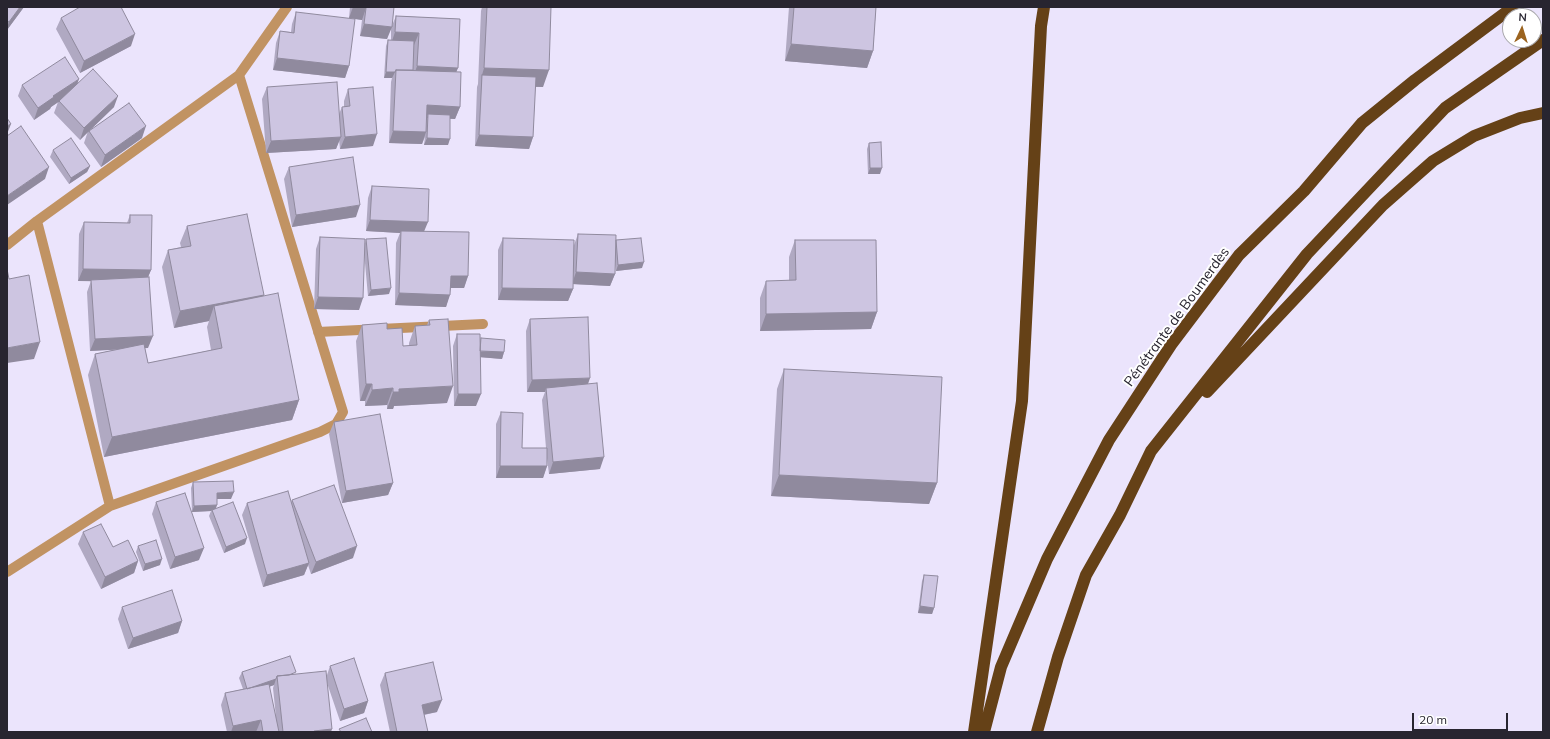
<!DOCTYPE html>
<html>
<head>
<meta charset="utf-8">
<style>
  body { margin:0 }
  #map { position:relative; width:1550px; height:739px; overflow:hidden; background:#ebe4fc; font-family:Mulish,sans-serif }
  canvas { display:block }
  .frame { position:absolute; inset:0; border:8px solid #282530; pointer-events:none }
  .north { position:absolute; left:1502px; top:8px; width:40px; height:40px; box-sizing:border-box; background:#fff; border:1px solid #a9a8ac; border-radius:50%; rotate:4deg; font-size:11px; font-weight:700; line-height:16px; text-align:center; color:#282530 }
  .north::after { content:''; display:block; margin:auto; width:14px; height:18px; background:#9b631f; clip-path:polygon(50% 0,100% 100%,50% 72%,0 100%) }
  .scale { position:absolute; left:1412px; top:713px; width:96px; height:18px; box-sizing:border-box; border:2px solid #282530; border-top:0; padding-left:5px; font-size:12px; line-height:14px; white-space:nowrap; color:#282530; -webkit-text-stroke:3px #fff; paint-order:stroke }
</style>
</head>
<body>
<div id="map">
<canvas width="1550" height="739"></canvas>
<div class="frame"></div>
<div class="north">N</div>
<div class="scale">20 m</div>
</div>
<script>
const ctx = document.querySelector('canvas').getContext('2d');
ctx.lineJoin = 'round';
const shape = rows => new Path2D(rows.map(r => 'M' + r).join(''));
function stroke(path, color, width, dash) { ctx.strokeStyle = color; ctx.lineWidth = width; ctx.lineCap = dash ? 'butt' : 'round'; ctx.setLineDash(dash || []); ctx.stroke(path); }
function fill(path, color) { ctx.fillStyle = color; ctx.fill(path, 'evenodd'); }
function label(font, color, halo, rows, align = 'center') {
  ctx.font = font + ' Mulish,sans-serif'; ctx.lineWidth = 4; ctx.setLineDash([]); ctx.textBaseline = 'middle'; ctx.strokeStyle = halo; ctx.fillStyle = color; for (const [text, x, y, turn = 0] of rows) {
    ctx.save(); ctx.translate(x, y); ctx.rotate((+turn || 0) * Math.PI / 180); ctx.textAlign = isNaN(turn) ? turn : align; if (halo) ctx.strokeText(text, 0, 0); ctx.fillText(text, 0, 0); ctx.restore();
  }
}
const street = shape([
  [37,221,110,506],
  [7,245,37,221,239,75,287,7],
  [318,332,483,324],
  [7,572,110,506,320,432,336,424,343,412,239,75]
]);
const highway = shape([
  [1207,392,1383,205,1433,161,1474,136,1520,118,1543,113],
  [974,732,1022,401,1041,26,1044,7],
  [984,732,1001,667,1047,559,1109,440,1171,345,1239,255,1304,191,1362,123,1415,80,1513,7],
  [1037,732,1058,657,1086,575,1120,515,1151,451,1307,254,1445,108,1543,40]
]);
const wall = shape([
  [7,7,24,7,7,30],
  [350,7,394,7,387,39,360,36,362,20,349,18],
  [482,7,551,7,543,87,535,87,533,137,529,149,475,146,477,87,478,84,481,11],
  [789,7,876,7,873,51,867,68,785,61],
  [296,12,349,66,345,78,273,70,276,43,280,31,291,32,292,24],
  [396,16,460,19,456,72,460,107,455,119,450,118,448,145,424,145,425,137,422,144,389,143,391,82,392,78,384,78,386,46,388,40,391,40,391,28],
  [61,18,131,46,80,73,56,29],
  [78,83,114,107,89,131,142,138,101,167,84,143,88,131,80,140,54,113,58,102,51,107,50,109,34,120,18,96,22,85],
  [267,87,339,114,342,107,344,107,344,101,348,89,373,146,340,149,339,140,336,149,266,153,262,99],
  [869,143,880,174,868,174,867,149],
  [53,150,90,166,87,172,69,184,50,157],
  [289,167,356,217,292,227,284,179],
  [372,186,424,231,468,276,464,288,451,288,446,307,395,305,396,243,400,233,366,231,368,198],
  [130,215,151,270,148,277,148,348,145,348,148,363,211,350,207,327,209,321,174,328,162,267,168,250,181,247,180,243,187,226,264,295,263,296,299,400,292,420,104,457,88,375,95,354,118,349,90,351,87,292,91,281,78,281,79,234,84,222,127,223],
  [578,234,616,240,642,268,616,271,615,262,615,274,610,286,573,284,573,289,568,301,498,300,498,250,503,238,574,245],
  [320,237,365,243,366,239,389,294,368,296,364,252,359,310,314,309,316,249],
  [795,240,877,312,871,329,760,331,760,298,766,281,789,281,789,257],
  [530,319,588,384,600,469,549,474,547,458,547,466,543,478,496,478,496,424,501,412,522,448,546,448,542,400,545,392,527,392,526,331],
  [429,320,447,403,394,406,393,409,387,409,387,405,365,406,365,401,360,401,356,341,362,325,387,329,403,346,409,346,409,343,415,326,427,325],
  [457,334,480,341,481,338,504,352,502,359,480,357,476,406,454,406,453,346],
  [784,369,937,483,929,504,771,496,777,389],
  [334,422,393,483,388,495,342,503,329,434],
  [193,482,231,499,217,499,216,508,245,544,224,553,209,516,211,511,192,512,191,488],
  [292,500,353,558,311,574,308,565,304,575,263,587,242,515,247,503,291,502],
  [156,502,199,560,170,569,152,514],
  [83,532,138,561,134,573,101,589,78,544],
  [138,546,160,565,143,571,136,552],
  [924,575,934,608,932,614,918,613,922,581],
  [122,607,182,621,178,633,128,649,118,619],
  [330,666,368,701,364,713,340,721,327,683,331,732,227,732,221,705,225,693,243,689,239,678,242,672,327,675],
  [274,685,273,688,276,717,269,687],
  [385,673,437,712,424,715,428,732,390,732,380,685]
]);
const shadedWall = shape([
  [20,7,24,7,7,30,7,27,9,22],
  [353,7,359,7,366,8,362,20,349,18],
  [364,24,392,27,387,39,360,36],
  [395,32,419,33,414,45,391,44],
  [135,34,131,46,80,73,84,61],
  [791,44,873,51,867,68,785,61],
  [277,58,349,66,345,78,273,70],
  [417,66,458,68,453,80,413,78],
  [484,68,549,70,543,87,481,85,482,75],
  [386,72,395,72,392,78,384,78],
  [79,79,75,91,51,107,50,109,34,120,38,108,53,96],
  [118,96,114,107,80,140,84,128],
  [427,105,460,107,455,119,427,118,428,114,426,117],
  [11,124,7,134,7,126],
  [146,126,142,138,101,167,105,155],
  [393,131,426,132,422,144,389,143],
  [377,134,373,146,340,149,345,137],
  [479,135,533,137,529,149,475,146],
  [341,137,336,149,266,153,271,141],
  [427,138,450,139,448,145,424,145],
  [90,166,87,172,69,184,71,178],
  [49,167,45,179,7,205,7,196],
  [870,168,882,168,880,174,868,174],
  [360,205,356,217,292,227,296,215],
  [370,220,428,222,423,234,401,231,400,233,366,231],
  [644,262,642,268,616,271,618,265],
  [83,269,151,270,146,282,78,281],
  [576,272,615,274,610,286,572,284],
  [451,276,468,276,464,288,447,288],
  [391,288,389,294,368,296,371,290],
  [502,288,573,289,568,301,498,300],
  [399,293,450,295,446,307,395,305],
  [264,295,257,312,214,306,209,321,174,328,180,311],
  [318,297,363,298,359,310,314,309],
  [877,312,871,329,760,331,766,314],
  [153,336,148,348,90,351,95,339],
  [40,342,34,359,7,363,7,348],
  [480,351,504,352,502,359,478,357],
  [590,378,586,390,546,388,545,392,527,392,532,380],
  [366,384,372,384,365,401,360,401],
  [453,386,447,403,394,406,393,409,387,409,393,392,399,389],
  [393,388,387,405,365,406,372,390],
  [458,394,481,394,476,406,454,406],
  [299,400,292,420,104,457,112,437],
  [604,457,600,469,549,474,553,462],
  [500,466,547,466,543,478,496,478],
  [779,475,937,483,929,504,771,496],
  [393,483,388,495,342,503,346,491],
  [234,492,231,499,214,499,217,493],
  [217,505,215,511,212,510,211,511,192,512,194,506],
  [247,538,245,544,224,553,226,547],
  [357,546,353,558,311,574,316,562],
  [204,548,199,560,170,569,175,557],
  [162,559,160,565,143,571,145,564],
  [138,561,134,573,101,589,105,577],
  [309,563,304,575,263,587,267,575],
  [920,606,934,608,932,614,918,613],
  [182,621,178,633,128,649,133,638],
  [276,679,274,685,245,695,247,689],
  [442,700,437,712,417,716,422,705],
  [368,701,364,713,340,721,344,709],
  [261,720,256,732,231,732,233,726],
  [332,729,331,732,313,732,314,731]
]);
const building = shape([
  [7,7,20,7,9,22,7,21,7,7],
  [80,7,121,7,135,34,84,61,61,18,80,7],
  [359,7,394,7,392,27,364,24,366,8,359,7],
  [487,7,551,7,549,70,484,68,487,7],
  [794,7,876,7,873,51,791,44,794,7],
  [296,12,355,19,349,66,277,58,280,31,294,33,296,12],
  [396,16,460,19,458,68,417,66,419,33,395,32,396,16],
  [388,40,414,41,413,70,396,70,395,72,386,72,388,40],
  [65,57,79,79,53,96,54,97,38,108,22,85,65,57],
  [93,69,118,96,84,128,59,101,93,69],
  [396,70,461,72,460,107,427,105,426,132,393,131,396,70],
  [482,75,536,77,533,137,479,135,482,75],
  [337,82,341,137,271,141,267,87,337,82],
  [373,87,377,134,345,137,342,107,350,106,348,89,373,87],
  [129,103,146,126,105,155,89,131,129,103],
  [428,114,450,115,450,139,427,138,428,114],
  [7,118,11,124,7,126,7,118],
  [21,126,49,167,7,196,7,136,21,126],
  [71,138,90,166,71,178,53,150,71,138],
  [881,142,882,168,870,168,869,143,881,142],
  [353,157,360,205,296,215,289,167,353,157],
  [372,186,429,189,428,222,370,220,372,186],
  [247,214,264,295,180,311,168,250,191,246,187,226,247,214],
  [130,215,152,215,151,270,83,269,84,222,130,223,130,215],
  [401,231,469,232,468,276,451,276,450,295,399,293,401,231],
  [578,234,616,235,615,274,576,272,578,234],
  [320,237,365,239,363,298,318,297,320,237],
  [386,238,391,288,371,290,366,239,386,238],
  [503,238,574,240,573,289,502,288,503,238],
  [641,238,644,262,618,265,616,240,641,238],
  [795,240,876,240,877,312,766,314,766,281,796,280,795,240],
  [7,269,9,279,29,275,40,342,7,348,7,269],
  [149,277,153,336,95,339,91,280,149,277],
  [278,293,299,400,112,437,95,354,144,344,148,363,222,348,214,306,278,293],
  [588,317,590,378,532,380,530,319,588,317],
  [448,319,453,386,399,389,399,392,393,392,393,388,372,390,372,384,366,384,362,325,387,323,387,329,402,328,403,346,417,345,415,326,430,325,429,320,448,319],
  [457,334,480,334,481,394,458,394,457,334],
  [481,338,505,340,504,352,480,351,481,338],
  [784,369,942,377,937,483,779,475,784,369],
  [597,383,604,457,553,462,546,388,597,383],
  [501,412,523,413,522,448,547,448,547,466,500,466,501,412],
  [380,414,393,483,346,491,334,422,380,414],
  [233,481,234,492,217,493,217,505,194,506,193,482,233,481],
  [334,485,357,546,316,562,292,500,334,485],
  [288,491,309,563,267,575,247,503,288,491],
  [185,493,204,548,175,557,156,502,185,493],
  [233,502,247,538,226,547,212,510,233,502],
  [101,524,113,547,128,540,138,561,105,577,83,532,101,524],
  [156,540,162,559,145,564,138,546,156,540],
  [924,575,938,576,934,608,920,606,924,575],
  [172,590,182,621,133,638,122,607,172,590],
  [290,656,296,672,289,675,277,676,276,679,247,689,242,672,290,656],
  [354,658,368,701,344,709,330,666,354,658],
  [433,662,442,700,422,705,428,732,397,732,385,673,433,662],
  [326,671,332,729,314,731,314,732,283,732,277,676,326,671],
  [269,684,279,732,263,732,261,720,233,726,225,693,269,684],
  [366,718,372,732,341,732,339,729,366,718]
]);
const streetNames = [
  ["Pénétrante de Boumerdès",1177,317,-54]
];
stroke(street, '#c19363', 10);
stroke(highway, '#654117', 12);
fill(wall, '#b0a9c2');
fill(shadedWall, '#908a9e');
fill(building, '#cdc5e1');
stroke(building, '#908a9e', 1);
label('14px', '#282530', '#fff', streetNames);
</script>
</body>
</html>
